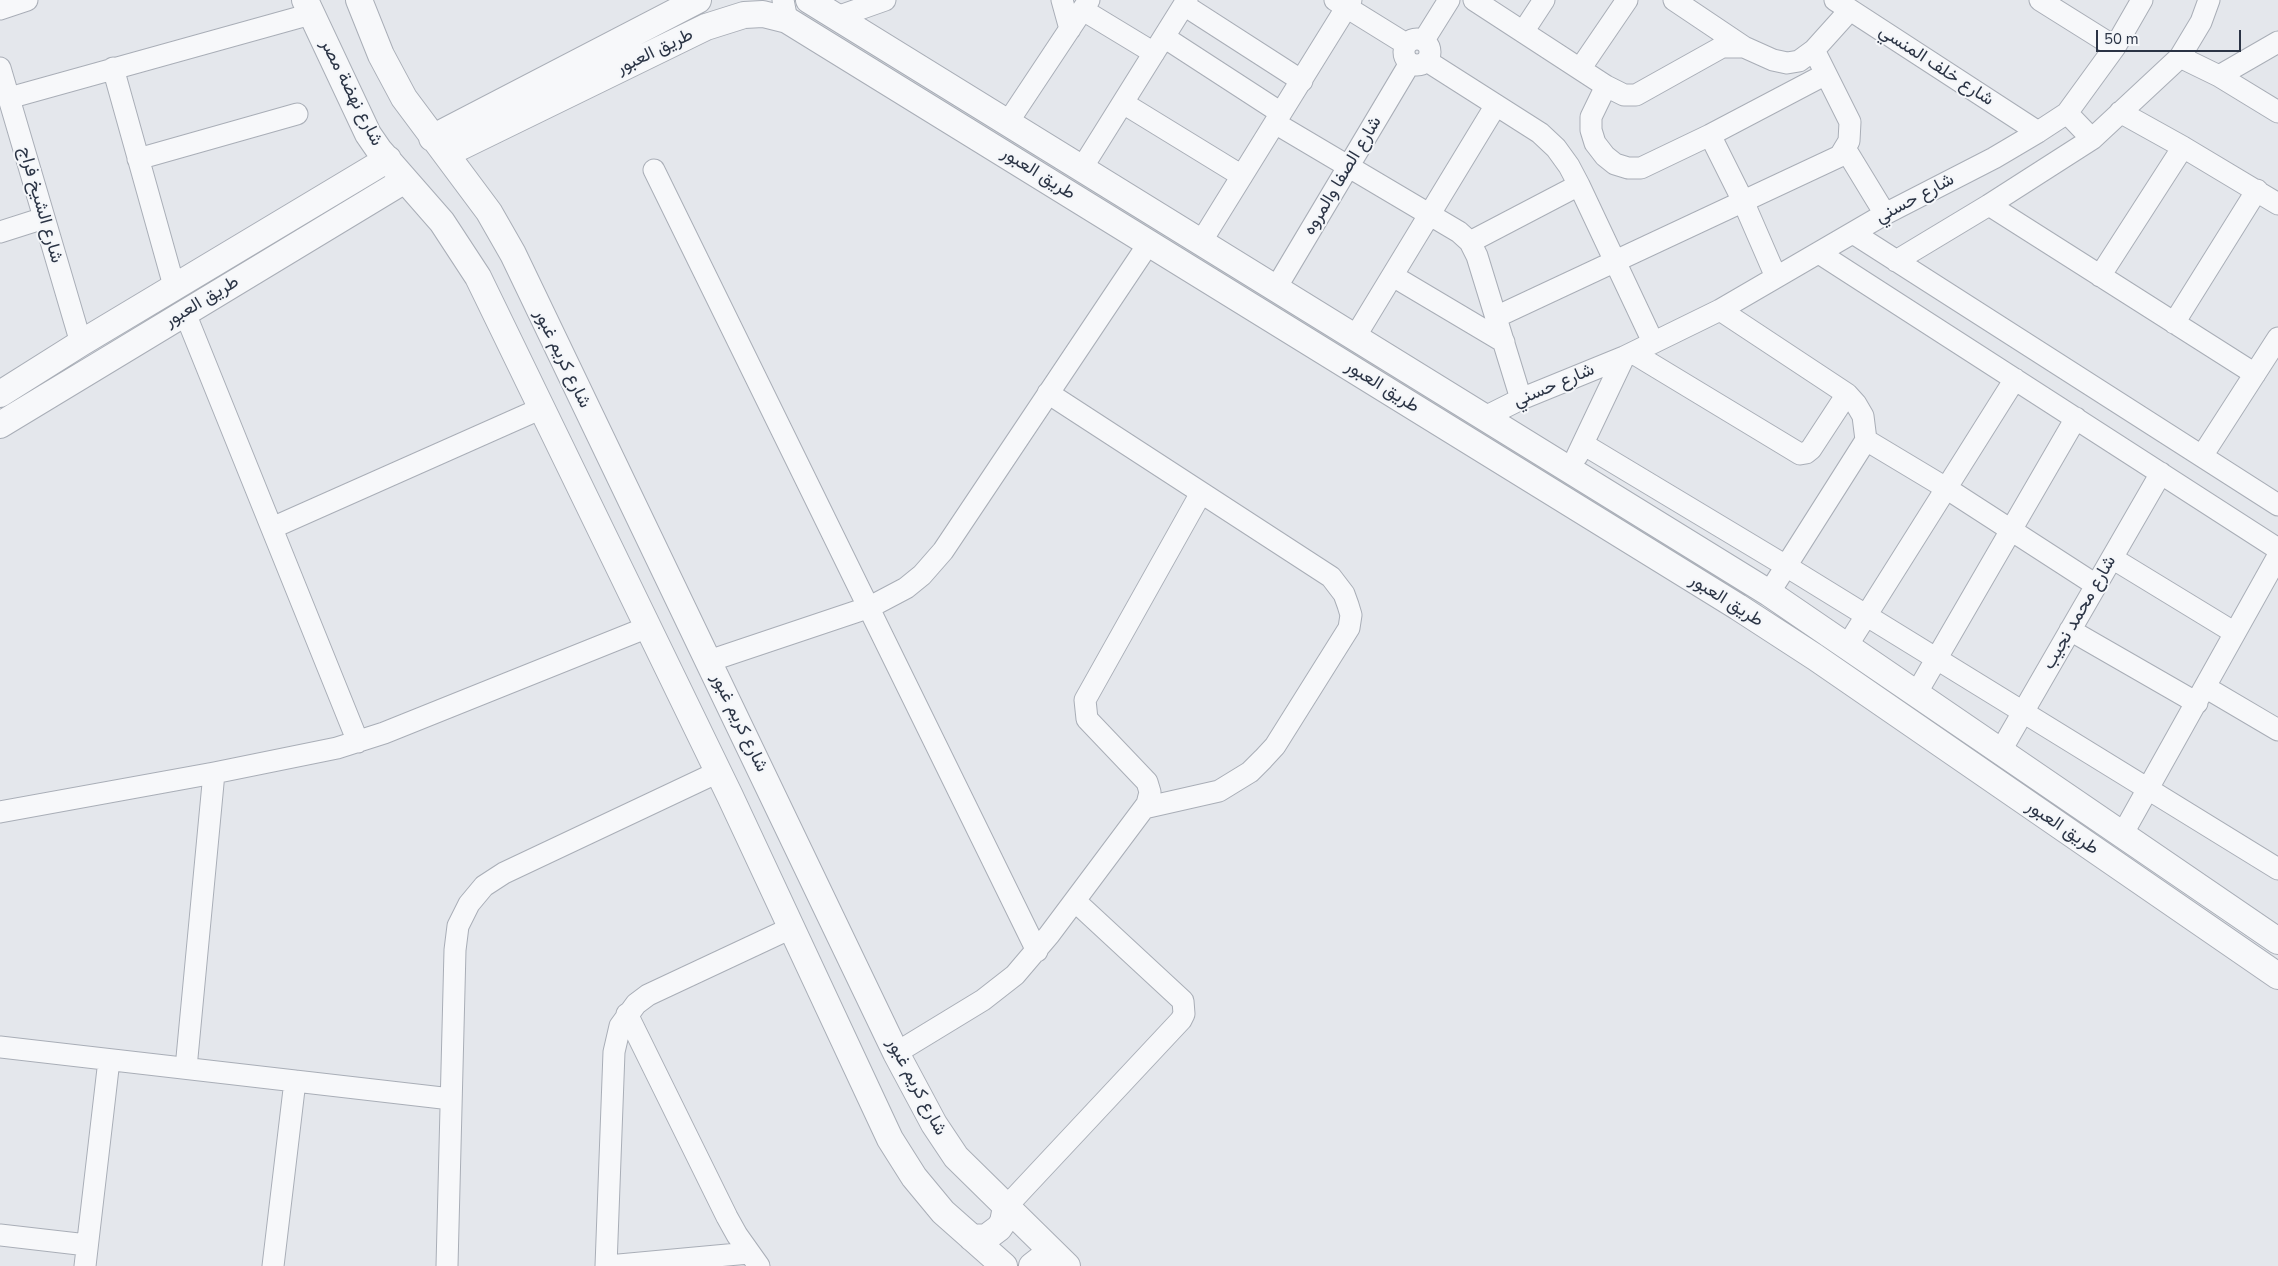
<!DOCTYPE html>
<html>
<head>
<meta charset="utf-8">
<style>
  body { margin:0 }
  #map { position:relative; width:2278px; height:1266px; overflow:hidden; background:#e4e7ec; font-family:"Nunito Sans",sans-serif }
  canvas { display:block }
  .scale { position:absolute; left:2096px; top:30px; width:145px; height:22px; box-sizing:border-box; border:2px solid #2b3445; border-top:0; padding-left:6px; font-size:15px; line-height:18px; white-space:nowrap; color:#2b3445; -webkit-text-stroke:4px #f4f6f9; paint-order:stroke }
</style>
</head>
<body>
<div id="map">
<canvas width="2278" height="1266"></canvas>
<div class="scale">50 m</div>
</div>
<script>
const ctx = document.querySelector('canvas').getContext('2d');
ctx.lineJoin = 'round';
const shape = rows => new Path2D(rows.map(r => 'M' + r).join(''));
function stroke(path, color, width, dash) { ctx.strokeStyle = color; ctx.lineWidth = width; ctx.lineCap = dash ? 'butt' : 'round'; ctx.setLineDash(dash || []); ctx.stroke(path); }
function label(font, color, halo, rows, align = 'center') {
  ctx.font = font + ' "Nunito Sans",Vazirmatn,sans-serif'; ctx.lineWidth = 4; ctx.setLineDash([]); ctx.textBaseline = 'middle'; ctx.strokeStyle = halo; ctx.fillStyle = color; for (const [text, x, y, turn = 0] of rows) {
    ctx.save(); ctx.translate(x, y); ctx.rotate((+turn || 0) * Math.PI / 180); ctx.textAlign = isNaN(turn) ? turn : align; if (halo) ctx.strokeText(text, 0, 0); ctx.fillText(text, 0, 0); ctx.restore();
  }
}
const minor = shape([
  [783,0,787,20],
  [1062,0,1070,29],
  [1335,0,1406,44],
  [1474,0,1606,86,1624,95,1636,95,1722,47,1744,47,1773,60,1787,63,1799,61,1814,50,1850,10],
  [1674,0,1744,47],
  [1835,0,2038,132],
  [2040,0,2115,47],
  [1184,5,1302,81],
  [0,9,27,0],
  [1083,10,1154,53],
  [837,17,885,0],
  [1523,32,1544,0],
  [1164,37,1281,113],
  '1404 52a13 13 0 1 1 26 0a13 13 0 1 1-26 0Z',
  [1424,40,1449,0],
  [2180,57,2219,76,2278,112],
  [1427,61,1540,133,1556,148,1569,166,1579,185,1653,342],
  [0,68,81,343],
  [113,68,174,286],
  [1580,69,1627,0],
  [2219,76,2278,42],
  [1606,86,1591,117,1591,130,1595,143,1605,156,1615,164,1628,168,1641,168,1710,135,1826,74],
  [9,98,311,14],
  [1123,103,1242,176],
  [2120,112,2183,147,2278,204],
  [2067,113,2092,139],
  [1008,122,1089,0],
  [1275,123,1459,232,1470,242,1477,256,1521,399],
  [1710,135,1743,201,1776,277],
  [1846,150,1885,214],
  [138,159,297,114],
  [1082,168,1187,0],
  [654,170,1037,951],
  [1989,205,2255,374],
  [0,232,44,218],
  [1853,233,2278,505],
  [1201,242,1351,0],
  [1470,242,1579,185],
  [1819,253,2278,549],
  [1896,261,1989,205,2092,139,2180,57,2201,22,2209,0],
  [1393,276,1504,342],
  [2100,276,2183,147],
  [1276,288,1410,63],
  [1720,310,1847,394,1856,404,1863,416,1866,440,1946,488,2096,585],
  [185,313,358,742],
  [1496,317,1840,156,1849,141,1850,122,1814,50],
  [2174,323,2257,190],
  [1355,337,1496,105],
  [1633,353,1800,454,1806,453,1811,449,1847,394],
  [1048,393,1331,577,1344,594,1348,605,1351,615,1349,628,1275,746,1263,759,1250,772,1219,791,1144,808],
  [1485,417,1521,399,1624,357,1720,310,1885,214,1994,158,2038,132,2067,113,2115,47,2142,0],
  [1583,444,1786,566,2278,869],
  [1577,456,1624,357],
  [2202,456,2278,338],
  [272,528,542,408],
  [2112,558,2235,633],
  [1769,593,1866,440],
  [2070,630,2197,703],
  [1847,646,2015,379],
  [709,661,870,607,906,588,922,575,943,551,1149,243],
  [2205,687,2278,730],
  [1916,694,2076,418],
  [2000,752,2161,473],
  [0,812,214,773,337,748,384,733,648,627],
  [2122,835,2278,556],
  [627,1014,727,1217,737,1235,759,1266],
  [0,1047,451,1099],
  [896,1053,983,1000,1015,975,1049,935,1147,804,1150,792,1147,782,1087,719,1085,700,1201,493],
  [186,1068,214,773],
  [1006,1207,1181,1020,1184,1014,1183,1001,1075,901],
  [0,1235,87,1245],
  [85,1266,109,1060],
  [273,1266,295,1081],
  [447,1266,455,950,458,926,469,904,484,886,504,873,718,772],
  [606,1266,614,1052,620,1026,636,1004,648,995,791,928],
  [608,1266,749,1253]
]);
const tertiary = shape([
  [305,0,368,134,379,150,442,222,478,277,730,796,890,1139,914,1177,943,1212,1004,1266],
  [359,0,381,55,404,98,489,212,513,254,896,1053,934,1124,956,1157,1067,1266],
  [809,0,1769,593,2278,941],
  [432,138,698,0],
  [446,154,706,27,744,15,763,14,787,20,1738,607,1815,657,2278,976],
  [0,394,81,343,388,159],
  [0,425,405,180],
  [972,1238,987,1237,999,1228,1003,1222,1006,1207],
  [1032,1266,1041,1259,1048,1257,1061,1261]
]);
const streetNames = [
  ["طريق العبور",655,52,-26],
  ["شارع خلف المنسي",1936,66,33],
  ["شارع نهضة مصر",351,93,63],
  ["طريق العبور",1038,174,32],
  ["شارع الصفا والمروه",1343,176,-59],
  ["شارع حسني",1915,199,-28],
  ["شارع الشيخ فراج",40,205,74],
  ["طريق العبور",202,302,-31],
  ["شارع كريم غبور",562,359,64],
  ["شارع حسني",1554,386,-23],
  ["طريق العبور",1382,387,32],
  ["طريق العبور",1726,601,32],
  ["شارع محمد نجيب",2080,613,-60],
  ["شارع كريم غبور",739,723,64],
  ["طريق العبور",2062,828,34],
  ["شارع كريم غبور",916,1087,62]
];
stroke(minor, '#a9aeb7', 23);
stroke(tertiary, '#a9aeb7', 28);
stroke(minor, '#f7f8fa', 21);
stroke(tertiary, '#f7f8fa', 26);
label('18px', '#2b3445', '#f4f6f9', streetNames);
</script>
</body>
</html>
